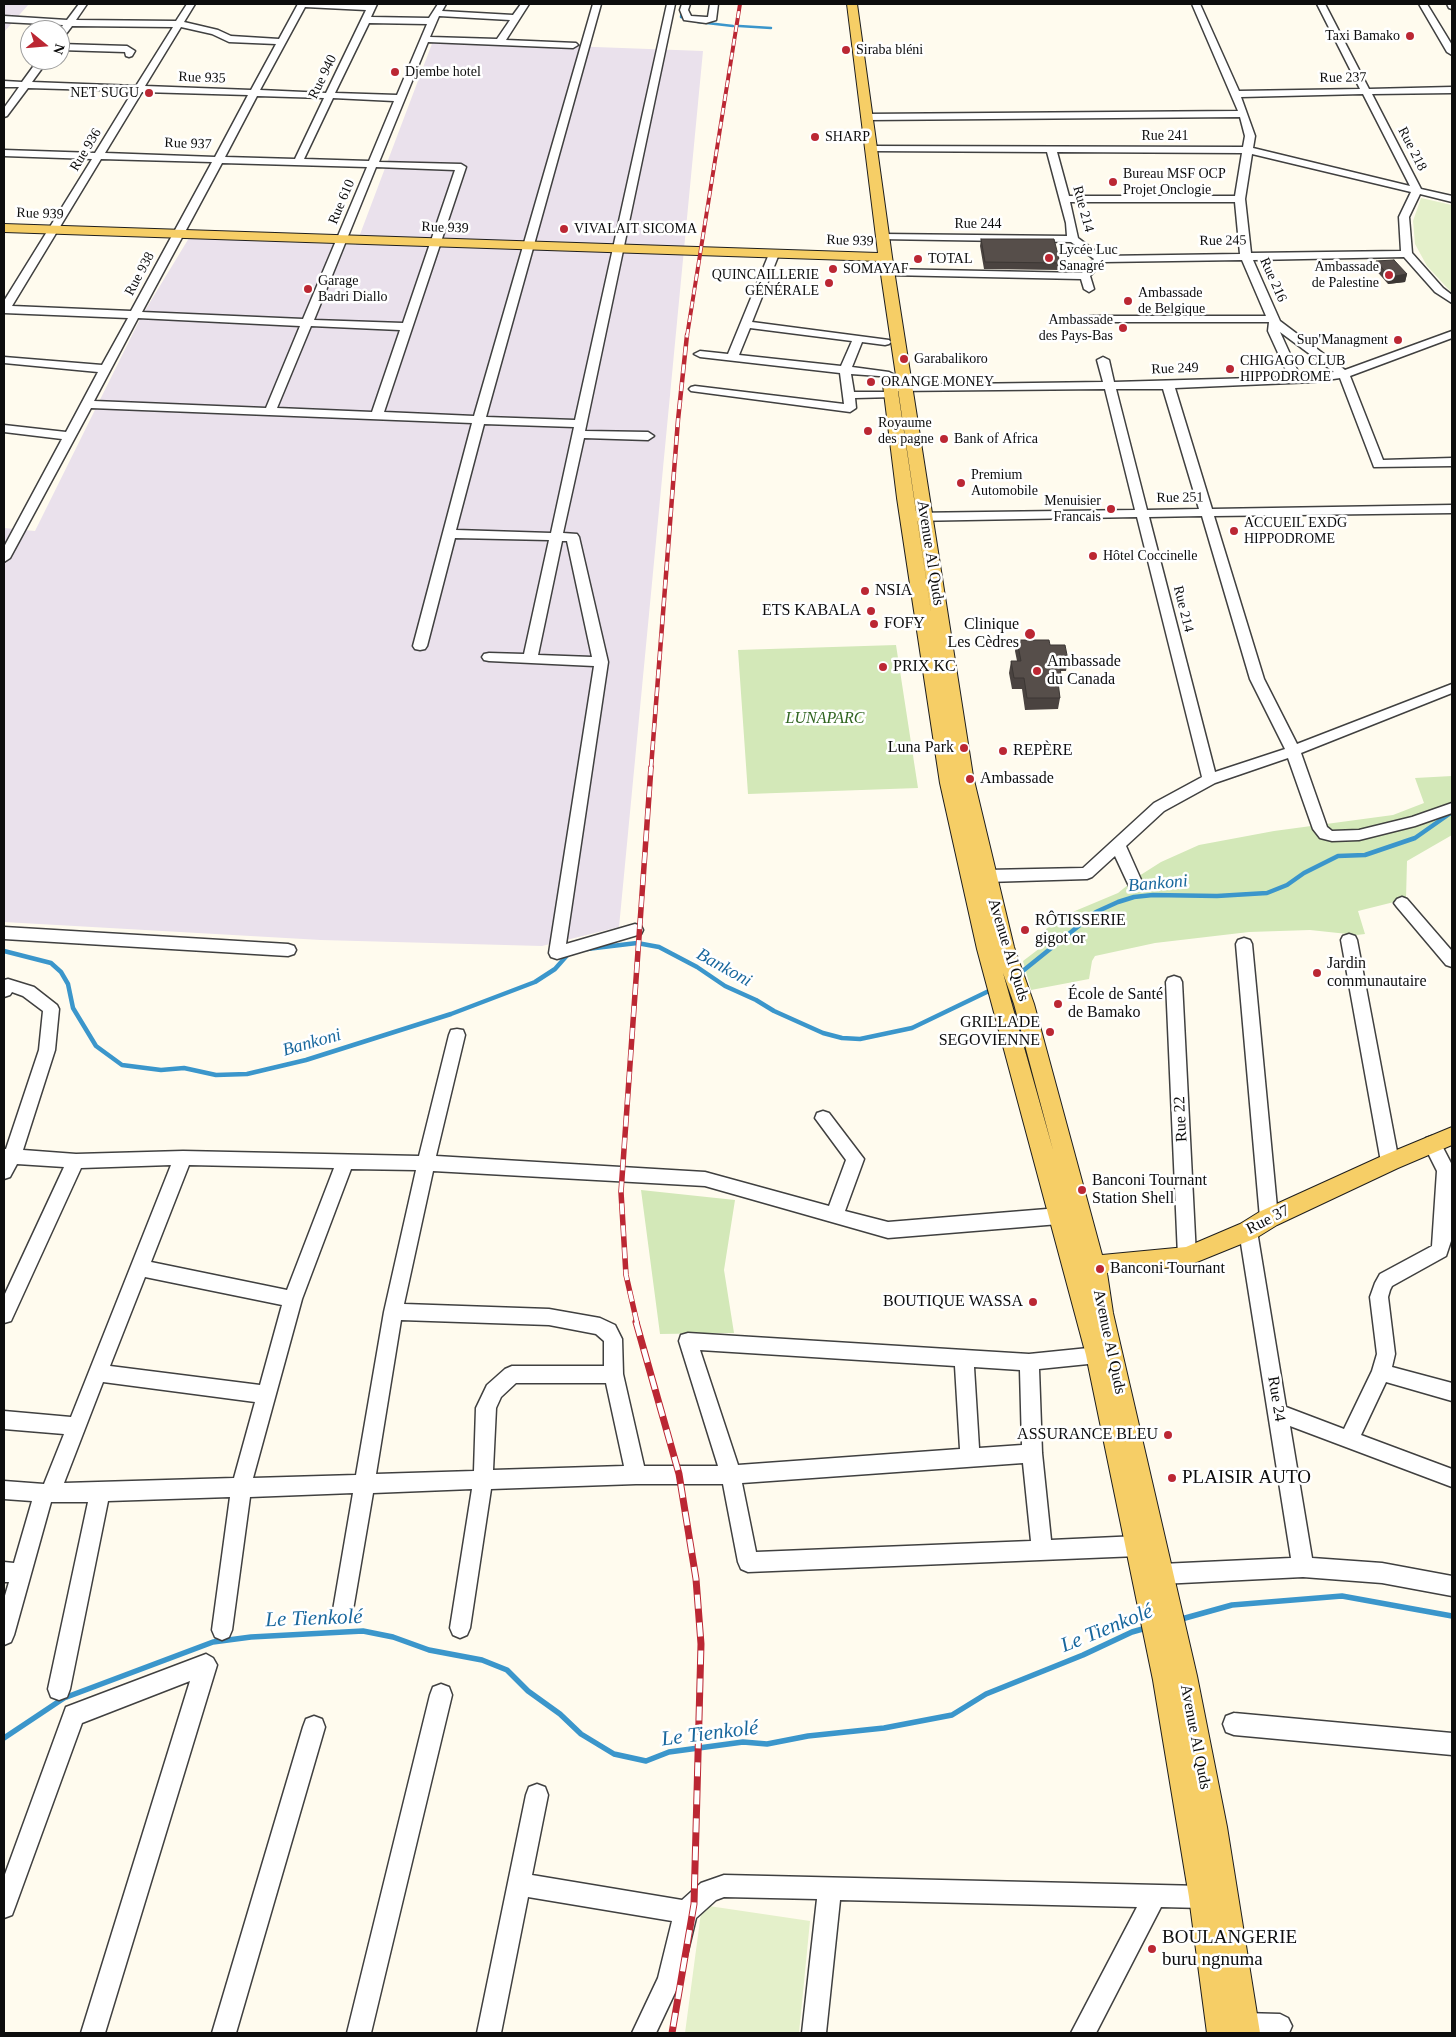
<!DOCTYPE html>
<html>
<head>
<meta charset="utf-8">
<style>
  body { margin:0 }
  #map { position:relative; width:1456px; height:2037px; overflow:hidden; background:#fffbee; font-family:"Times New Roman",serif }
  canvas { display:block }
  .frame { position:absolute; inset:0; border:5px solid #0d0d0d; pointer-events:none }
  .north { position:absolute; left:20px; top:20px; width:50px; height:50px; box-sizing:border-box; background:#fff; border:1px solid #9e9e9e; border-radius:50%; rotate:107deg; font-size:14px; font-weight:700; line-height:20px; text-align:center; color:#0d0d0d }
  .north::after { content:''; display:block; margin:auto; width:18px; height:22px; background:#bb2733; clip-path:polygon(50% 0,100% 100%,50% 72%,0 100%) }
</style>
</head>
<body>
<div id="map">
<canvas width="1456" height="2037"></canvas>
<div class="frame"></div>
<div class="north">N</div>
</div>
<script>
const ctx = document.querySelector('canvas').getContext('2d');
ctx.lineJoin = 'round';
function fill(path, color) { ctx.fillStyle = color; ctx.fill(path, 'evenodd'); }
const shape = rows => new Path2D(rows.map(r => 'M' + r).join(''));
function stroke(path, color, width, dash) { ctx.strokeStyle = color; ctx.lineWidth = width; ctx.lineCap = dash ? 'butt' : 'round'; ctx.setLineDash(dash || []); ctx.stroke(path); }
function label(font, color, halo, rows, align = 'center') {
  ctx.font = font + ' "Times New Roman",serif'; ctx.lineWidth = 5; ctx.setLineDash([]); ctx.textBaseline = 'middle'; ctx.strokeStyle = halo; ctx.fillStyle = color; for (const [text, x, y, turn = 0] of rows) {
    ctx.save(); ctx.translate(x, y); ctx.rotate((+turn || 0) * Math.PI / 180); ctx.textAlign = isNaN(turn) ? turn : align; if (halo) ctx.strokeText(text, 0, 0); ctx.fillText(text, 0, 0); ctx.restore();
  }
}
const industrial = shape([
  [4,4,29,4,4,32],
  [433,41,703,51,619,927,542,946,321,940,4,922,4,528,35,531,141,317,189,238,356,245]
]);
const green = shape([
  [896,645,918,788,748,794,738,650],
  [1452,776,1452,835,1407,861,1406,899,1358,911,1365,934,1357,935,1310,930,1249,932,1155,943,1095,956,1092,961,1089,979,1031,990,1023,961,1040,948,1046,938,1046,929,1075,911,1118,893,1139,876,1161,862,1199,845,1274,831,1393,815,1424,803,1415,778],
  [641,1190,735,1200,724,1270,734,1333,660,1334]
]);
const pitch = shape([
  [1421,198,1452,205,1452,293,1427,266,1415,244,1413,221],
  [702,1905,810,1921,799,2033,685,2033]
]);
const streamFar2 = shape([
  [683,4,681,17,698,22,733,26],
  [739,26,771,28]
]);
const streamFar1 = shape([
  [587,949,637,943,659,947,697,967,725,986,756,1000,774,1011,823,1033,842,1038,860,1039,912,1028,993,989],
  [4,951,51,963,61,972,68,984,73,1008,96,1046,122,1065,161,1070,184,1068,216,1075,247,1074,306,1060,451,1014,535,982,555,969,570,952],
  [1019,974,1096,912,1118,902,1134,897,1153,895,1217,896,1267,893,1287,885,1304,873,1338,856,1365,855,1415,838,1452,812]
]);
const stream = shape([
  [1178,1620,1232,1605,1342,1596,1452,1616],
  [4,1738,64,1698,213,1642,251,1637,363,1631,393,1637,429,1650,482,1660,507,1670,528,1691,560,1714,581,1734,614,1754,646,1761,669,1752,743,1742,767,1744,808,1736,884,1728,952,1715,986,1694,1083,1655,1132,1632,1146,1628]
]);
const minor = shape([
  [79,4,87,4,76,20,176,21,187,4,195,4,184,22,218,30,231,36,279,39,298,4,377,4,371,17,429,18,438,4,446,4,442,11,513,15,521,4,529,4,506,40,576,43,578,45,573,48,428,42,379,162,461,164,466,167,384,412,474,416,593,4,601,4,486,417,575,420,667,4,675,4,585,431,648,432,654,436,648,440,584,438,563,533,577,534,579,537,608,662,566,944,635,924,641,926,643,930,641,934,557,959,551,957,549,953,594,666,489,661,484,660,482,657,484,654,489,653,524,654,549,540,455,538,427,646,425,649,420,650,415,649,413,646,472,423,91,408,10,558,4,562,4,547,62,439,4,432,4,425,66,432,98,372,4,363,4,357,102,365,128,318,4,313,4,301,92,159,4,156,4,150,95,153,133,91,28,88,7,116,4,117,4,108,19,87,4,87,4,81,22,82,38,60,48,60,32,82,136,86,173,27,72,26,63,38,60,39,60,30,63,25,4,22,4,16,67,20,79,4],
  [305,7,366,10,326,93,260,90,305,7],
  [439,16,510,20,497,39,430,37,439,16],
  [369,23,427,24,397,95,335,93,369,23],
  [181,27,212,34,229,42,276,44,251,90,145,86,181,27],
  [142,92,248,95,215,157,105,153,142,92],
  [257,96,324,98,295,159,225,157,257,96],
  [333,98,394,101,369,161,304,159,333,98],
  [101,159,212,162,131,311,12,306,101,159],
  [222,163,367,167,303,319,142,312,222,163],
  [376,167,455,170,403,323,314,320,376,167],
  [138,318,300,326,266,408,94,401,138,318],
  [311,326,400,330,372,412,277,408,311,326],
  [484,424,574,427,551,533,456,530,484,424],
  [562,541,567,541,592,657,538,655,562,541],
  [682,4,690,4,688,10,691,16,706,17,708,17,710,4,718,4,716,20,706,23,684,20,680,10,682,4],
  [1192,4,1200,4,1239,91,1360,89,1317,4,1325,4,1369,89,1452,87,1452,93,1372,94,1421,189,1452,196,1452,202,1420,194,1409,217,1412,253,1443,288,1452,295,1452,303,1435,292,1404,257,1253,260,1280,321,1345,370,1452,331,1452,338,1350,376,1383,460,1452,458,1452,466,1374,467,1340,378,1314,382,1175,388,1212,509,1452,505,1452,513,1214,516,1264,679,1297,744,1452,684,1452,693,1301,753,1327,827,1332,831,1359,830,1412,817,1452,803,1452,813,1415,826,1359,840,1332,841,1320,838,1313,829,1288,758,1215,783,1164,811,1126,846,1142,882,1139,886,1134,888,1129,886,1115,856,1092,877,1087,879,987,882,982,880,979,876,982,872,987,870,1083,868,1154,803,1202,777,1137,517,910,521,904,517,910,513,1135,510,1105,389,892,391,886,388,892,385,1103,382,1097,360,1103,357,1109,360,1114,382,1289,377,1268,331,1269,322,1090,322,1084,319,1090,316,1266,316,1242,260,1103,262,1090,276,1094,289,1089,292,1084,289,1081,279,887,275,882,272,887,269,1082,273,1094,259,1071,242,879,239,878,237,879,235,883,234,1067,236,1066,223,1047,152,872,151,869,150,869,146,1243,147,1245,136,1240,117,867,120,862,117,867,114,1238,111,1192,4],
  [1363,94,1410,186,1253,148,1255,136,1241,97,1363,94],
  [1057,152,1242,153,1235,196,1069,196,1057,152],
  [1252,154,1411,192,1399,217,1401,251,1251,253,1245,199,1252,154],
  [1070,202,1235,202,1240,254,1102,256,1078,238,1070,202],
  [1280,332,1334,372,1300,376,1280,332],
  [1116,389,1163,389,1199,509,1147,510,1116,389],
  [1202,516,1250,679,1285,749,1215,772,1149,517,1202,516],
  [1419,4,1427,4,1452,45,1452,55,1447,52,1419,4],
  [1447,4,1452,4,1452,9,1449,8,1447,4],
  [60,44,127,46,135,51,132,56,129,57,126,56,125,52,60,50,60,44],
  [774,251,779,254,752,322,889,340,891,342,889,344,885,345,862,342,852,367,889,372,895,375,893,377,851,374,854,392,892,392,896,393,898,395,896,397,855,398,856,408,850,412,691,391,689,389,691,387,695,386,844,404,840,373,700,357,694,354,700,351,728,354,769,254,774,251],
  [750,328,852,341,841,366,739,355,750,328],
  [1402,897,1407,899,1452,951,1452,967,1446,965,1397,907,1394,903,1397,899,1402,897],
  [4,927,288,944,294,946,296,950,294,954,288,956,4,939,4,927],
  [1349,934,1355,936,1357,940,1399,1162,1396,1167,1390,1169,1384,1167,1381,1162,1341,940,1343,936,1349,934],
  [1244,938,1250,940,1252,944,1278,1218,1275,1223,1269,1226,1263,1223,1260,1218,1236,944,1238,940,1244,938],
  [1174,976,1180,978,1182,982,1196,1256,1193,1261,1187,1264,1181,1261,1178,1256,1166,982,1168,978,1174,976],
  [8,979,34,987,57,1005,59,1009,55,1050,23,1150,76,1154,183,1151,419,1156,449,1035,451,1030,457,1029,463,1030,465,1035,436,1156,705,1172,829,1206,846,1160,815,1118,817,1113,823,1111,829,1113,864,1159,845,1211,888,1222,1059,1208,1065,1211,1068,1216,1065,1221,1059,1224,888,1238,705,1186,433,1171,404,1304,549,1309,600,1318,615,1325,622,1339,623,1374,644,1466,718,1466,679,1341,681,1335,688,1333,1029,1354,1098,1347,1105,1349,1107,1355,1105,1361,1098,1363,1039,1369,1042,1453,1051,1540,1138,1536,1145,1539,1148,1546,1145,1553,1138,1556,748,1572,741,1569,738,1562,723,1484,636,1484,491,1489,470,1628,467,1635,460,1638,453,1635,450,1628,472,1489,373,1493,353,1610,350,1617,343,1620,336,1617,333,1610,353,1493,250,1497,232,1630,229,1637,222,1640,215,1637,212,1630,230,1497,108,1501,70,1689,67,1697,59,1700,51,1697,48,1689,88,1502,51,1502,14,1635,11,1642,4,1645,4,1599,9,1582,4,1582,4,1562,14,1563,32,1501,4,1499,4,1481,44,1484,64,1434,4,1429,4,1411,71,1417,171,1165,81,1168,11,1321,4,1323,4,1296,64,1167,17,1164,10,1177,4,1179,4,1149,6,1149,39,1050,43,1011,23,996,12,992,10,995,4,997,4,980,8,979],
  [189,1165,334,1168,287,1290,151,1262,189,1165],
  [351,1169,416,1170,384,1312,356,1475,253,1478,302,1299,351,1169],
  [145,1277,282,1305,260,1385,110,1366,145,1277],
  [401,1320,549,1325,596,1334,604,1341,604,1366,512,1366,505,1369,487,1385,476,1408,474,1471,376,1474,401,1320],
  [700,1350,955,1366,960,1449,738,1465,700,1350],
  [974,1367,1020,1370,1022,1445,979,1448,974,1367],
  [103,1382,255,1402,234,1478,64,1483,103,1382],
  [516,1383,606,1383,624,1466,493,1470,496,1408,501,1397,516,1383],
  [1023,1463,1031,1541,756,1552,742,1483,1023,1463],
  [1432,1136,1438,1138,1452,1165,1452,1238,1446,1256,1392,1286,1390,1290,1388,1297,1395,1354,1392,1367,1452,1383,1452,1401,1386,1382,1361,1435,1452,1469,1452,1487,1290,1426,1312,1558,1382,1563,1452,1576,1452,1596,1382,1583,1303,1577,1161,1584,1154,1581,1151,1574,1154,1567,1161,1564,1291,1558,1239,1231,1242,1226,1248,1223,1254,1226,1257,1231,1286,1407,1344,1429,1372,1371,1377,1354,1370,1297,1375,1283,1380,1274,1432,1246,1437,1171,1423,1143,1426,1138,1432,1136],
  [206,1654,213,1658,217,1665,105,2033,81,2033,190,1681,82,1723,15,1907,12,1915,4,1918,4,1877,66,1707,206,1654],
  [441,1684,449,1687,452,1695,371,2033,347,2033,430,1695,433,1687,441,1684],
  [1234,1713,1452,1733,1452,1755,1234,1735,1226,1732,1223,1724,1226,1716,1234,1713],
  [314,1716,322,1719,325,1727,236,2033,212,2033,303,1727,306,1719,314,1716],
  [537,1784,545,1787,548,1795,532,1875,682,1900,701,1883,724,1875,1203,1886,1211,1889,1214,1897,1211,1905,1203,1908,1161,1907,1096,2033,1071,2033,1137,1907,840,1900,826,2033,802,2033,817,1899,724,1897,716,1900,696,1918,681,1980,656,2033,632,2033,658,1978,672,1921,528,1897,501,2033,477,2033,526,1795,529,1787,537,1784],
  [1243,2013,1280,2014,1288,2018,1292,2026,1289,2033,1235,2033,1231,2025,1235,2017,1243,2013]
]);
const major = shape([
  [847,4,857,4,892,257,973,776,1014,947,1034,1004,1102,1255,1186,1247,1240,1224,1261,1211,1382,1156,1452,1127,1452,1145,1398,1168,1277,1225,1256,1238,1187,1266,1107,1273,1113,1313,1197,1676,1227,1827,1260,2033,1207,2033,1189,1897,1153,1680,1086,1355,977,949,940,783,897,498,883,385,885,382,890,381,895,382,897,385,933,625,879,261,4,232,4,224,878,253,847,4],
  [1003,973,1014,1004,1053,1150,1003,973]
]);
const railFar3 = shape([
  [687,336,740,4]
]);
const railFar2 = shape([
  [651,768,678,420,687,335]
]);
const railFar1 = shape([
  [637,1323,626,1275,621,1192,651,767]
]);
const rail = shape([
  [636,1322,679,1474,696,1579,701,1644,694,1904,672,2033]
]);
const wall = shape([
  [981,239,1060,263,1059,270,984,269,980,246],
  [1376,261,1407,274,1405,282,1388,284,1374,268],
  [1017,640,1050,645,1068,660,1066,671,1061,671,1061,675,1059,686,1058,686,1060,698,1058,709,1025,710,1022,689,1012,689,1009,673,1011,661,1017,661,1015,651]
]);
const shadedWall = shape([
  [1407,274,1405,282,1388,284,1390,277]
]);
const building = shape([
  [981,239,1054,239,1060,263,985,262,981,239],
  [1394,260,1407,274,1390,277,1376,261,1394,260],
  [1017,640,1049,640,1050,645,1065,645,1068,660,1059,660,1061,675,1057,674,1060,698,1027,698,1024,678,1014,678,1011,661,1021,661,1017,640]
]);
const markers = [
  [1410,36,5,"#bb2733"],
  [846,50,5,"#bb2733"],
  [395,72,5,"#bb2733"],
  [149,93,5,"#bb2733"],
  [815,137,5,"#bb2733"],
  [1113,182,5,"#bb2733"],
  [564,229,5,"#bb2733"],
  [1049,258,5,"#bb2733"],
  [918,259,5,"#bb2733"],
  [833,269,5,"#bb2733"],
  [1389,275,5,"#bb2733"],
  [829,283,5,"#bb2733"],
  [308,289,5,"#bb2733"],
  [1128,301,5,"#bb2733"],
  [1123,328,5,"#bb2733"],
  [1398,340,5,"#bb2733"],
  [904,359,5,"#bb2733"],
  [1230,369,5,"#bb2733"],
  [871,382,5,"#bb2733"],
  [868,431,5,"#bb2733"],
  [944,439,5,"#bb2733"],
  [961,483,5,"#bb2733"],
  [1111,509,5,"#bb2733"],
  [1234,531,5,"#bb2733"],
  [1093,556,5,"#bb2733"],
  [865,591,5,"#bb2733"],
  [871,611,5,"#bb2733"],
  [874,624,5,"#bb2733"],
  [1030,634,6,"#bb2733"],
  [883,667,5,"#bb2733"],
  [1037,671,5,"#bb2733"],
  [964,748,5,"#bb2733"],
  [1003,751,5,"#bb2733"],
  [970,779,5,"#bb2733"],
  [1025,930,5,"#bb2733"],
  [1317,973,5,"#bb2733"],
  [1058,1004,5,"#bb2733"],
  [1050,1032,5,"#bb2733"],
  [1082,1190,5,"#bb2733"],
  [1100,1269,5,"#bb2733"],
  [1033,1302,5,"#bb2733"],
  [1168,1435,5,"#bb2733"],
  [1172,1478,5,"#bb2733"],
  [1152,1949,5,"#bb2733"]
];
const farPoinames = [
  ["Taxi Bamako",1400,36,"right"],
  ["Siraba bléni",856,50],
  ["Djembe hotel",405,72],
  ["NET SUGU",139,93,"right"],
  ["SHARP",825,137],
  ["Bureau MSF OCP",1123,174],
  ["Projet Onclogie",1123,190],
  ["VIVALAIT SICOMA",574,229],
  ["Lycée Luc",1059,250],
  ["Sanagré",1059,266],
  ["TOTAL",928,259],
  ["Ambassade",1379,267,"right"],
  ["de Palestine",1379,283,"right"],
  ["SOMAYAF",843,269],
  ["QUINCAILLERIE",819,275,"right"],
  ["GÉNÉRALE",819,291,"right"],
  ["Garage",318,281],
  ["Badri Diallo",318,297],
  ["Ambassade",1138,293],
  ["de Belgique",1138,309],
  ["Ambassade",1113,320,"right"],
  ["des Pays-Bas",1113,336,"right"],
  ["Sup'Managment",1388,340,"right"],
  ["Garabalikoro",914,359],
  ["CHIGAGO CLUB",1240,361],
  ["HIPPODROME",1240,377],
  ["ORANGE MONEY",881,382],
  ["Royaume",878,423],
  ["des pagne",878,439],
  ["Bank of Africa",954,439],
  ["Premium",971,475],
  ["Automobile",971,491],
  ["Menuisier",1101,501,"right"],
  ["Francais",1101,517,"right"],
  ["ACCUEIL EXDG",1244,523],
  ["HIPPODROME",1244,539],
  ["Hôtel Coccinelle",1103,556]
];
const farStreetnames = [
  ["Rue 940",323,77,-64],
  ["Rue 935",202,78,2],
  ["Rue 237",1343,78,-1],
  ["Rue 241",1165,136],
  ["Rue 937",188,144,2],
  ["Rue 218",1412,149,63],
  ["Rue 936",86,150,-59],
  ["Rue 610",342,202,-67],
  ["Rue 214",1083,209,75],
  ["Rue 939",40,214,2],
  ["Rue 244",978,224],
  ["Rue 939",445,228,2],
  ["Rue 939",850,241,2],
  ["Rue 245",1223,241,-1],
  ["Rue 938",140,274,-62],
  ["Rue 216",1273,280,66],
  ["Rue 249",1175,369,-2],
  ["Rue 251",1180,498,-1],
  ["Rue 214",1183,609,76]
];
const streetNames = [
  ["Avenue Al Quds",930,553,81],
  ["Avenue Al Quds",1008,950,73],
  ["Rue 22",1181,1119,-93],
  ["Rue 37",1268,1220,-27],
  ["Avenue Al Quds",1109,1342,78],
  ["Rue 24",1276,1399,81],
  ["Avenue Al Quds",1195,1737,79]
];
const poiNames = [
  ["NSIA",875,591],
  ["ETS KABALA",861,611,"right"],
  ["FOFY",884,624],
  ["Clinique",1019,625,"right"],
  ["Les Cèdres",1019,643,"right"],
  ["Ambassade",1047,662],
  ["du Canada",1047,680],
  ["PRIX KC",893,667],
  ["Luna Park",954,748,"right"],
  ["REPÈRE",1013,751],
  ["Ambassade",980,779],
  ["RÔTISSERIE",1035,921],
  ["gigot or",1035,939],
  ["Jardin",1327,964],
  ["communautaire",1327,982],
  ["École de Santé",1068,995],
  ["de Bamako",1068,1013],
  ["GRILLADE",1040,1023,"right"],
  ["SEGOVIENNE",1040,1041,"right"],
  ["Banconi Tournant",1092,1181],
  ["Station Shell",1092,1199],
  ["Banconi Tournant",1110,1269],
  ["BOUTIQUE WASSA",1023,1302,"right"],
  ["ASSURANCE BLEU",1158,1435,"right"]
];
const parkNames = [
  ["LUNAPARC",825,719]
];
const waterNames = [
  ["Bankoni",1158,884,-5],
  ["Bankoni",724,968,29],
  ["Bankoni",312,1043,-16]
];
const nearPoinames = [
  ["PLAISIR AUTO",1182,1478],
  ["BOULANGERIE",1162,1938],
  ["buru ngnuma",1162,1960]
];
const nearWaternames = [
  ["Le Tienkolé",314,1619,-2],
  ["Le Tienkolé",1107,1629,-22],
  ["Le Tienkolé",710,1734,-7]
];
fill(industrial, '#eae1ec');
fill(green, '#d3e8b8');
fill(pitch, '#e4f0ca');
stroke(streamFar2, '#3b96cb', 2.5);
stroke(streamFar1, '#3b96cb', 4.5);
stroke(stream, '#3b96cb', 5.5);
stroke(minor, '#404040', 3);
stroke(major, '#1e1e1e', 2);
fill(minor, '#fff');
fill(major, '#f6ce66');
stroke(railFar3, '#bb2733', 4);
stroke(railFar2, '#bb2733', 4.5);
stroke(railFar1, '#bb2733', 5.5);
stroke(rail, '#bb2733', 7);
stroke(railFar3, '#fff', 2.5, [7]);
stroke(railFar2, '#fff', 3, [9]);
stroke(railFar1, '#fff', 4, [11]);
stroke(rail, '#fff', 5, [14]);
fill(wall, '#4a4340');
fill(shadedWall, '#3c3734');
fill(building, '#564e4a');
stroke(building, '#3c3734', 1);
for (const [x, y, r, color] of markers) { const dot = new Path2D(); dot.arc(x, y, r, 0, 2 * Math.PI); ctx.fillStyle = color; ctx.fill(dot); stroke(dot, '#fff', 2); }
label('14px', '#0d0d0d', '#fff', farPoinames, 'left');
label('14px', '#0d0d0d', '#fff', farStreetnames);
label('16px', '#0d0d0d', '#fff', streetNames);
label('16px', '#0d0d0d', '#fff', poiNames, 'left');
label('italic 16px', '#2f641f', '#fff', parkNames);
label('italic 18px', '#18679d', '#fff', waterNames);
label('19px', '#0d0d0d', '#fff', nearPoinames, 'left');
label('italic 21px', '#18679d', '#fff', nearWaternames);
</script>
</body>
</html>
